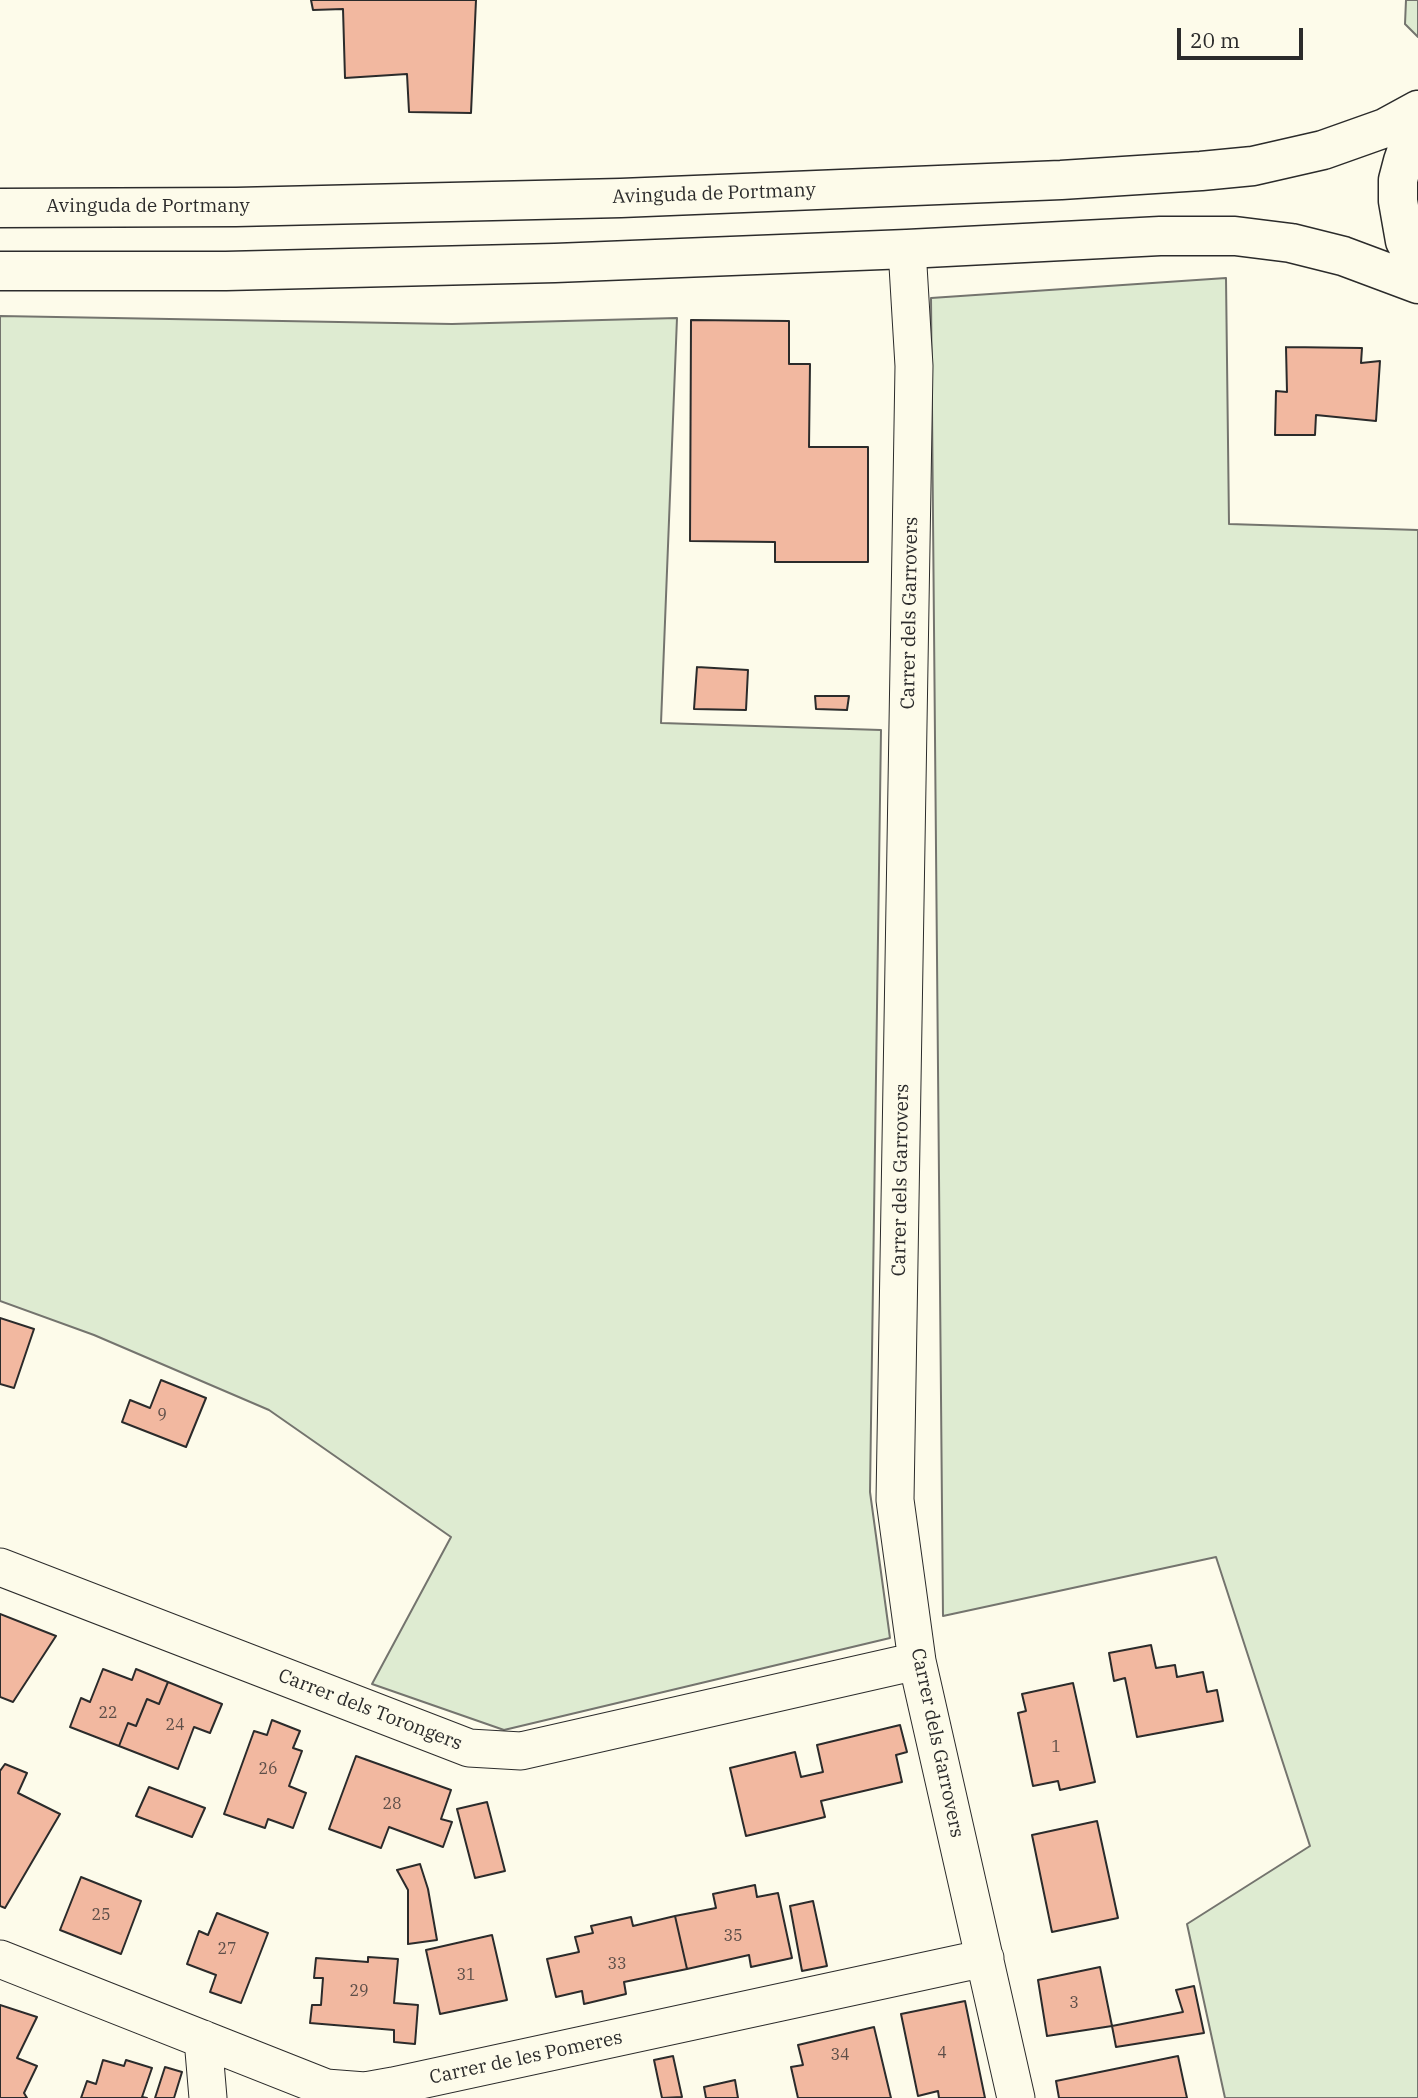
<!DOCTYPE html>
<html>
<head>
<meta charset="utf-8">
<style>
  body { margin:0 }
  #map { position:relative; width:1418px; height:2098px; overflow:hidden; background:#fdfbea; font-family:"IBM Plex Serif",serif }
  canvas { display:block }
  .scale { position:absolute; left:1177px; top:28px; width:126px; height:32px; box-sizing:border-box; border:4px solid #2b2b2b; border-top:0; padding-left:9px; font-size:21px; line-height:24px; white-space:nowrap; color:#2b2b2b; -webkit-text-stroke:5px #fdfbea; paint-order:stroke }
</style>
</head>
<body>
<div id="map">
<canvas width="1418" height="2098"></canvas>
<div class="scale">20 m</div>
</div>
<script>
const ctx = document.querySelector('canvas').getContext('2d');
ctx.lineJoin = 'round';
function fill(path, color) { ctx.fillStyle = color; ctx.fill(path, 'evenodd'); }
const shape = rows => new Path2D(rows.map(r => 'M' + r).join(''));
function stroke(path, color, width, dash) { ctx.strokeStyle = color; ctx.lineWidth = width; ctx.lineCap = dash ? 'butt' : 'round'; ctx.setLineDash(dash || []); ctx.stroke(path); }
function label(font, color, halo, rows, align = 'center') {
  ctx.font = font + ' "IBM Plex Serif",serif'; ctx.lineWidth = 5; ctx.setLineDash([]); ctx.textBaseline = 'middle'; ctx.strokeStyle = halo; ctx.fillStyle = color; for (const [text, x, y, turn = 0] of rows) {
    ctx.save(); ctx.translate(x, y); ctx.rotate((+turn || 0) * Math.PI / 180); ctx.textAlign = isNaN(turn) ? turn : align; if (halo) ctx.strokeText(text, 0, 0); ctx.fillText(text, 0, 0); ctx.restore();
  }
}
const green = shape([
  [1406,0,1418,0,1418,37,1405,24,1406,0],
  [1226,278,1229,524,1418,530,1418,2098,1225,2098,1187,1924,1310,1846,1216,1557,943,1616,931,298,1226,278],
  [0,316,452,324,677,318,661,723,881,730,870,1492,890,1638,504,1730,372,1684,451,1537,269,1410,94,1335,0,1301,0,316]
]);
const building = shape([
  [311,0,476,0,471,113,409,112,407,74,345,78,343,9,313,10,311,0],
  [691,320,789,321,789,364,810,364,809,447,868,447,868,562,775,562,775,542,690,541,691,320],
  [1286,347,1362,348,1361,363,1380,361,1376,421,1316,415,1315,435,1275,435,1276,391,1287,392,1286,347],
  [697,667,748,670,746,710,694,709,697,667],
  [815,696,849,696,847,710,816,709,815,696],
  [0,1318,34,1329,14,1388,0,1384,0,1318],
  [161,1380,206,1398,186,1447,122,1422,130,1400,150,1408,161,1380],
  [0,1614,56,1636,13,1702,0,1697,0,1614],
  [1151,1645,1156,1668,1175,1665,1177,1677,1203,1672,1207,1692,1217,1690,1223,1721,1137,1737,1125,1678,1114,1681,1109,1653,1151,1645],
  [103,1669,132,1680,136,1669,168,1682,159,1704,147,1699,136,1726,128,1723,119,1746,70,1727,81,1698,90,1702,103,1669],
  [168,1682,222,1704,210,1733,194,1727,178,1769,119,1746,128,1723,136,1726,147,1699,159,1704,168,1682],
  [1073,1683,1095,1782,1060,1790,1058,1781,1033,1786,1018,1713,1026,1711,1022,1694,1073,1683],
  [272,1720,300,1731,293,1748,302,1751,289,1786,306,1793,293,1828,268,1819,265,1828,224,1814,254,1731,267,1735,272,1720],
  [900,1725,907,1752,896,1755,902,1782,821,1801,825,1817,746,1836,730,1768,795,1752,801,1777,823,1772,817,1745,900,1725],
  [356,1756,451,1790,441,1819,452,1822,443,1847,389,1827,381,1848,329,1829,356,1756],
  [5,1764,27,1773,18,1793,60,1814,5,1908,0,1906,0,1771,5,1764],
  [149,1787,205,1808,192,1837,136,1816,149,1787],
  [487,1802,505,1871,475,1878,457,1809,487,1802],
  [1097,1821,1118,1918,1052,1932,1032,1835,1097,1821],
  [420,1864,428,1889,437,1940,408,1944,408,1890,397,1870,420,1864],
  [81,1877,141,1901,121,1954,60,1930,81,1877],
  [755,1885,757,1897,778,1893,792,1958,751,1967,749,1955,687,1969,675,1916,716,1908,713,1894,755,1885],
  [813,1901,827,1966,802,1971,790,1906,813,1901],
  [217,1913,268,1933,241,2003,210,1992,216,1975,187,1964,199,1931,208,1935,217,1913],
  [675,1916,687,1969,624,1982,626,1994,584,2004,582,1991,556,1997,547,1959,579,1952,575,1937,593,1933,591,1926,631,1917,633,1926,675,1916],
  [492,1935,507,2000,440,2014,426,1950,492,1935],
  [368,1957,398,1959,394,2003,418,2005,415,2044,394,2042,394,2030,310,2023,312,2005,321,2005,323,1978,314,1978,316,1958,368,1962,368,1957],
  [1100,1967,1112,2026,1047,2036,1038,1980,1100,1967],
  [1194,1986,1204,2033,1116,2047,1112,2026,1183,2012,1176,1990,1194,1986],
  [965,2001,985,2098,939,2098,938,2091,918,2096,901,2014,965,2001],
  [0,2005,37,2017,17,2058,37,2066,24,2093,27,2098,0,2098,0,2005],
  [874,2027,891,2098,798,2098,791,2067,803,2065,798,2045,874,2027],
  [673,2056,682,2097,662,2098,654,2060,673,2056],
  [1178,2056,1187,2098,1059,2098,1056,2081,1178,2056],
  [103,2060,124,2066,126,2060,152,2068,142,2097,147,2098,81,2098,87,2081,96,2084,103,2060],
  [165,2067,182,2072,174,2098,155,2098,165,2067],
  [735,2080,738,2098,706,2098,704,2087,735,2080]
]);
const street = shape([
  [907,249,914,366,895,1500,917,1661,1016,2098],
  [0,1567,469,1748,521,1751,917,1661],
  [0,1959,326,2088,365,2091,393,2086,985,1958],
  [203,2039,208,2098]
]);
const primary = shape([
  [1418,127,1410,141,1403,161,1398,180,1398,201,1405,241,1418,265],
  [0,208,236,207,621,198,1061,180,1201,171,1253,166,1323,150,1385,128,1418,110],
  [0,271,226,271,555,263,907,249,1160,236,1235,236,1291,243,1343,256,1418,284]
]);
const numberNames = [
  ["9",162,1415],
  ["22",108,1713],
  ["24",175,1725],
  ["1",1056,1747],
  ["26",268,1769],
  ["28",392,1804],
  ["25",101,1915],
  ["35",733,1936],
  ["27",227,1949],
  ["33",617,1964],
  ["31",466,1975],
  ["29",359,1991],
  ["3",1074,2003],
  ["4",942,2053],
  ["34",840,2055]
];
const streetNames = [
  ["Avinguda de Portmany",714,194,-2],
  ["Avinguda de Portmany",148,207],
  ["Carrer dels Garrovers",910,613,-89],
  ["Carrer dels Garrovers",901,1180,-89],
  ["Carrer dels Torongers",370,1710,21],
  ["Carrer dels Garrovers",937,1743,78],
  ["Carrer de les Pomeres",526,2058,-12]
];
fill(green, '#deebd1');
stroke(green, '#74746e', 2);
fill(building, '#f2b8a0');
stroke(building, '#2b2b2b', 2);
stroke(street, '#2b2b2b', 39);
stroke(primary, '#2b2b2b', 41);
stroke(street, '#fdfbea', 37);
stroke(primary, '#fdfbea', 38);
label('16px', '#5d4e48', null, numberNames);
label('19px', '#2b2b2b', '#fdfbea', streetNames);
</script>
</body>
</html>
